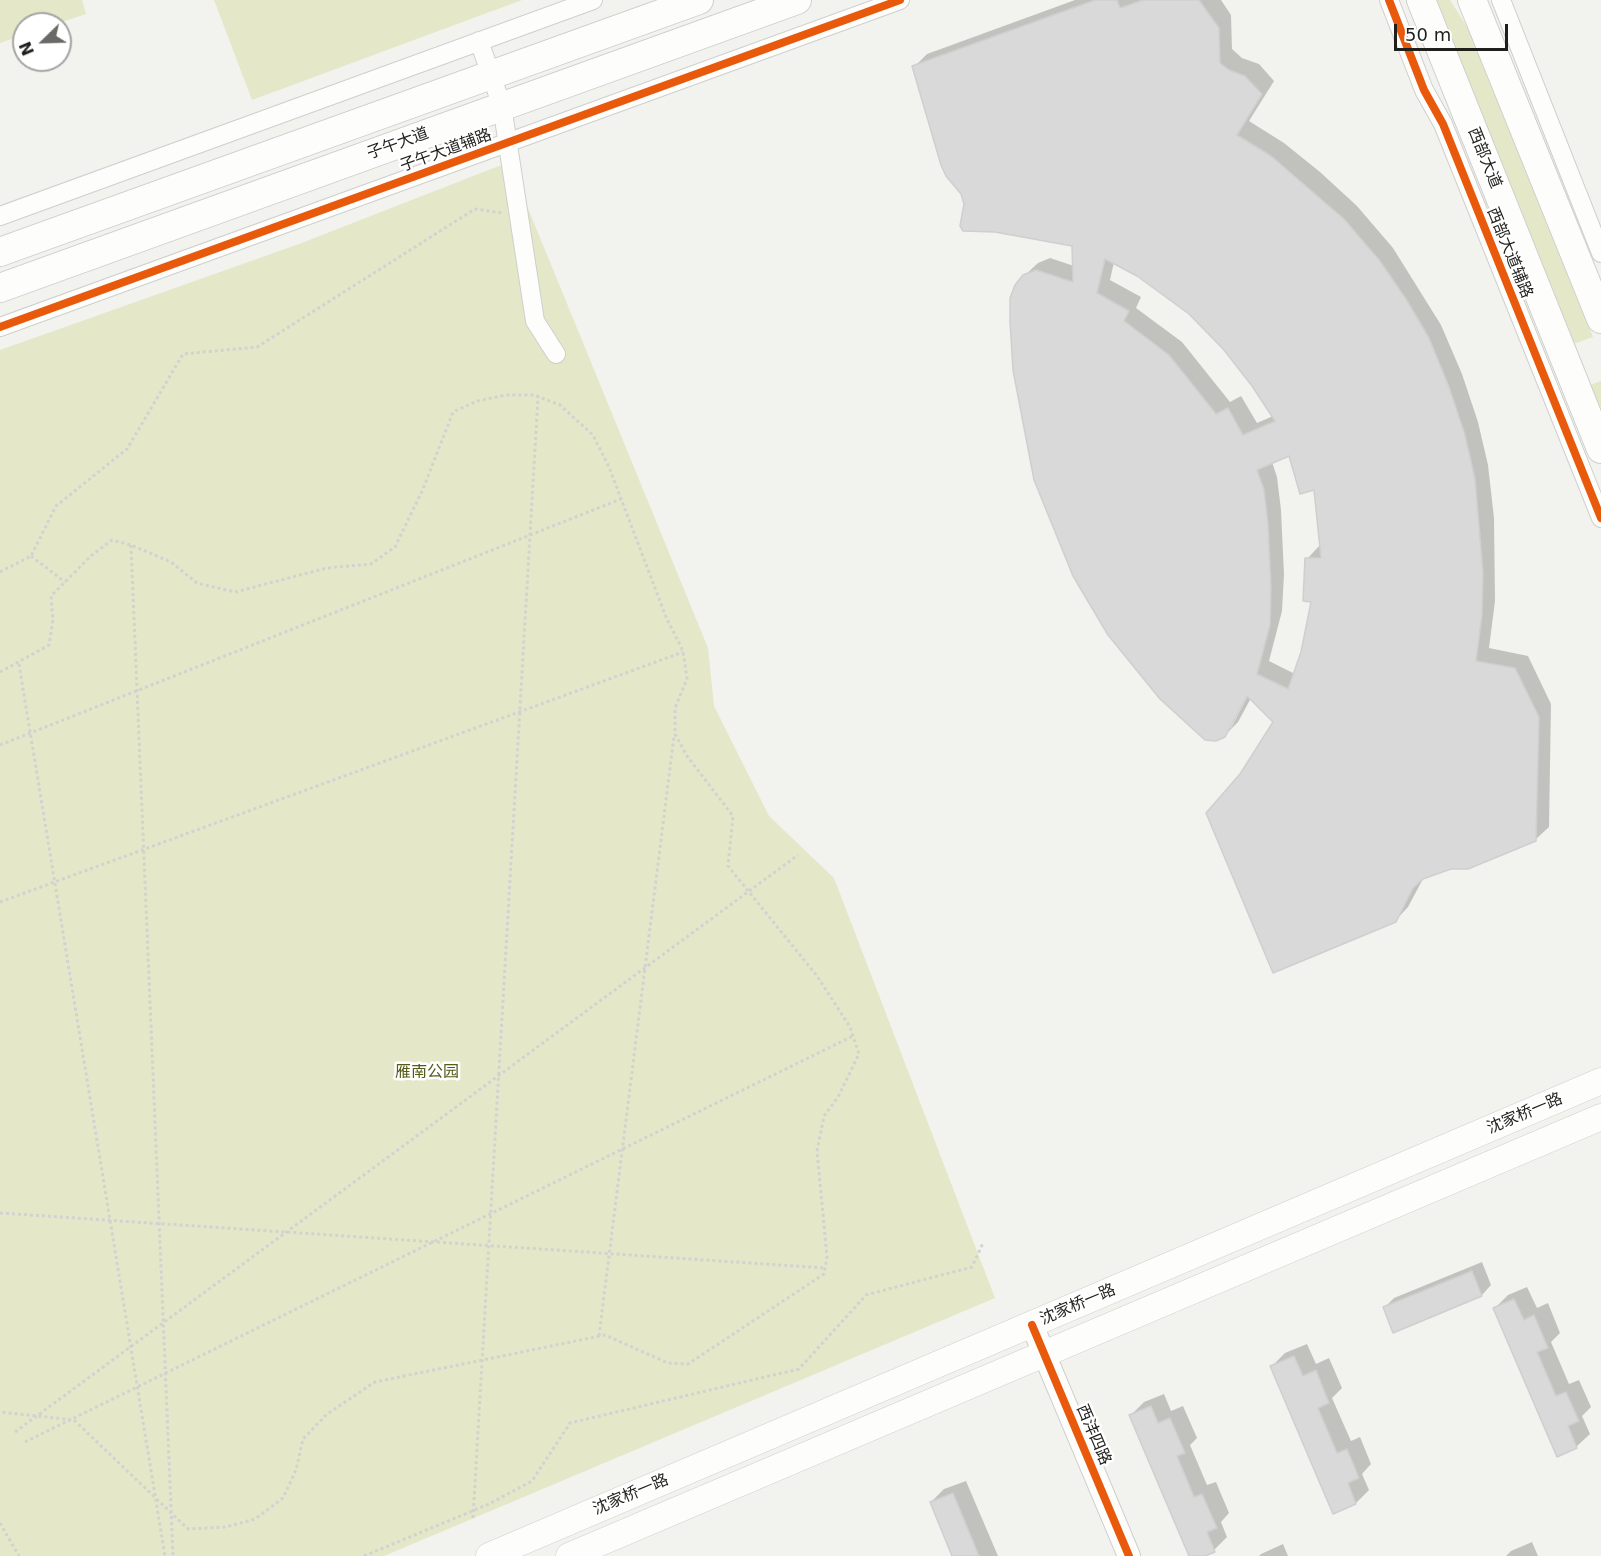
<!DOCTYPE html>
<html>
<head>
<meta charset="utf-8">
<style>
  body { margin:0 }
  #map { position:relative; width:1601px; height:1556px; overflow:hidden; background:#f2f2ee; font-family:"DejaVu Sans",sans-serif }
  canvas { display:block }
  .north { position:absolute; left:12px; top:12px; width:60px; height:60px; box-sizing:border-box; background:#fff; border:2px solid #a5a5a4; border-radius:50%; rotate:247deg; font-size:16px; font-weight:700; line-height:24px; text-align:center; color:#1f1f1c }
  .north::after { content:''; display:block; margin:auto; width:21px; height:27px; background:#696966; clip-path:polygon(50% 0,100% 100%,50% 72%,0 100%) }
  .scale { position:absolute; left:1394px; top:24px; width:114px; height:27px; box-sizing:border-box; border:3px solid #1f1f1c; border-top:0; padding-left:8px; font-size:18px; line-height:21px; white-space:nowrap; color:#1f1f1c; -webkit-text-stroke:4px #fff; paint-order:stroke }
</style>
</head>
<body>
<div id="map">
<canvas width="1601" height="1556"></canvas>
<div class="north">N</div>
<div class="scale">50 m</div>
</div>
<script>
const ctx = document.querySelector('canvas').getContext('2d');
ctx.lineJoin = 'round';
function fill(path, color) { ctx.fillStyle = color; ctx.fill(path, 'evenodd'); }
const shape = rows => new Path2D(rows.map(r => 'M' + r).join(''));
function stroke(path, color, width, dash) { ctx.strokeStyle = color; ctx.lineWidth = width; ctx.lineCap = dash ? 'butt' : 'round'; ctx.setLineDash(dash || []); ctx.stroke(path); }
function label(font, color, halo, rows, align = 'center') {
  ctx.font = font + ' "DejaVu Sans","Noto Sans SC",sans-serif'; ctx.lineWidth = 5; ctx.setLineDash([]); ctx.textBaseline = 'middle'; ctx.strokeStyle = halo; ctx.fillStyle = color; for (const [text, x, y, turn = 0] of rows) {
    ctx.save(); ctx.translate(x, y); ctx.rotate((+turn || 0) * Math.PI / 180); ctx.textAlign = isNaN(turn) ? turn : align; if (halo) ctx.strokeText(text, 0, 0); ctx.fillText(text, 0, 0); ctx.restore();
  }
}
const green = shape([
  [0,0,82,0,86,14,56,24,24,24,24,35,0,43],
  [214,0,522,0,252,100],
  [1437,0,1450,0,1471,33,1593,337,1573,344],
  [509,162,708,648,714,706,769,816,834,878,995,1298,384,1556,0,1556,0,350,299,244],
  [1601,381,1601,413,1590,385]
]);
const shadow = shape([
  [1075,0,1221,0,1231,15,1232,49,1242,58,1259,64,1274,81,1249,121,1284,143,1320,172,1357,206,1393,248,1441,325,1462,374,1478,422,1488,465,1494,518,1495,601,1489,648,1528,656,1551,704,1549,827,1535,840,1424,877,1408,907,1395,921,1242,775,1275,722,1251,698,1238,722,1224,736,1024,276,1038,263,1050,258,1074,266,1074,245,965,204,914,67,927,54],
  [1114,262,1138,274,1177,302,1210,332,1254,385,1273,416,1257,423,1241,396,1230,402,1182,342,1136,308,1141,297,1110,280],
  [1290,454,1315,489,1320,545,1307,559,1312,600,1303,653,1295,674,1269,661,1282,611,1284,574,1281,510,1277,477,1272,462],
  [1249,689,1251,690,1231,728,1228,728],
  [1482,1262,1491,1285,1482,1295,1384,1308,1394,1298],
  [1527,1287,1537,1308,1548,1303,1560,1333,1551,1342,1569,1384,1579,1380,1591,1407,1582,1416,1590,1434,1576,1447,1495,1308,1508,1295],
  [1307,1344,1316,1364,1329,1358,1342,1388,1332,1398,1351,1441,1360,1437,1371,1464,1362,1474,1369,1490,1356,1503,1334,1512,1272,1366,1285,1353],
  [1164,1394,1171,1411,1183,1406,1197,1438,1190,1445,1207,1485,1216,1482,1229,1513,1221,1522,1227,1537,1214,1550,1201,1556,1191,1556,1131,1415,1144,1402],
  [966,1481,998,1556,954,1556,931,1502,944,1489],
  [1532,1542,1538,1556,1506,1556,1511,1551],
  [1283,1544,1288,1556,1259,1556,1261,1554]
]);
const building = shape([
  [1095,0,1117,0,1120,8,1143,0,1199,0,1219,28,1220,63,1229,70,1245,76,1262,94,1237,135,1271,156,1344,219,1380,261,1406,299,1429,338,1449,387,1465,435,1475,479,1483,573,1482,615,1476,661,1515,668,1539,717,1536,841,1468,869,1451,869,1423,879,1413,888,1396,922,1273,973,1206,813,1240,774,1273,722,1247,696,1225,737,1216,741,1205,740,1160,699,1108,635,1073,576,1034,480,1013,370,1010,321,1010,298,1015,285,1023,275,1036,270,1073,282,1072,246,995,232,963,231,960,226,964,204,961,194,946,176,941,165,912,66,1095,0],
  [1105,259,1137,276,1189,314,1224,350,1252,386,1275,421,1243,435,1228,408,1216,414,1169,355,1124,321,1129,311,1097,293,1105,259],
  [1289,456,1300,494,1314,490,1321,558,1305,558,1303,601,1311,602,1301,652,1288,689,1257,674,1270,625,1271,588,1268,524,1264,490,1257,470,1289,456],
  [1472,1271,1482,1296,1393,1333,1383,1307,1472,1271],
  [1514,1299,1524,1320,1534,1315,1548,1348,1537,1352,1556,1396,1566,1392,1579,1421,1568,1426,1577,1448,1557,1457,1493,1308,1514,1299],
  [1294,1356,1303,1376,1316,1370,1329,1403,1318,1408,1337,1453,1347,1449,1359,1478,1348,1483,1356,1504,1333,1514,1270,1366,1294,1356],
  [1151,1406,1158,1423,1170,1418,1185,1453,1177,1456,1194,1497,1202,1494,1217,1528,1207,1532,1215,1552,1205,1556,1189,1556,1129,1415,1151,1406],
  [953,1493,979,1556,952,1556,930,1502,953,1493]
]);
const path = shape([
  [131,545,173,1556],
  [31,556,65,582],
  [0,572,31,556,56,506,127,449,183,354,257,347,475,209,502,213],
  [19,664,165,1556],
  [0,672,49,645,53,620,51,596,92,555,112,540,131,545,171,562,197,583,235,592,327,568,371,564,395,547,423,489,453,412,477,401,506,395,534,395,560,405,593,435,609,467,666,617,683,651,687,679,675,708,675,734,687,756,733,816,728,866,817,976,850,1027,859,1054,838,1097,824,1116,817,1151,827,1257,824,1274,688,1364,668,1363,605,1335,375,1382,327,1414,303,1439,296,1470,283,1498,255,1519,226,1527,188,1529,74,1420,0,1412],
  [0,745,621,499],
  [0,902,683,652],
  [0,1213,825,1268],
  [599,1336,674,736],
  [15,1432,798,855],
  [25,1442,853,1036],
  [473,1518,538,397],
  [0,1523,19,1556]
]);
const minor = shape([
  [1389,0,1424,90,1443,124,1601,518],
  [1501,0,1601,253],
  [479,41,502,106,535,321,556,354],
  [0,216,593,0],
  [0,327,900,0]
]);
const tertiary = shape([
  [1032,1325,1129,1556]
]);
const secondary = shape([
  [489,1556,1601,1081],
  [569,1556,1601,1117]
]);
const primary = shape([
  [1421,0,1601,449],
  [1472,0,1601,319],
  [0,252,699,0],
  [0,288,797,0]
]);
const pathBridge = shape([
  [364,1556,489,1504,532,1481,570,1423,799,1369,866,1295,972,1267,983,1243]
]);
const cycleway = shape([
  [1389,0,1424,90,1443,124,1601,518],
  [0,327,900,0],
  [1032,1325,1129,1556]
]);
const streetNames = [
  ["子午大道",398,144,-20],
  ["子午大道辅路",446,151,-20],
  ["西部大道",1484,158,68],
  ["西部大道辅路",1509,253,68],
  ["沈家桥一路",1525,1114,-23],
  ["沈家桥一路",1078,1305,-23],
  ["西沣四路",1093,1435,67],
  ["沈家桥一路",631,1495,-23]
];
const parkNames = [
  ["雁南公园",427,1073]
];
fill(green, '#e5e8c8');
fill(shadow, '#0003');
fill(building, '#d8d9d8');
stroke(building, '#cfcfcf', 1.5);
stroke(minor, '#cfcfcd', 20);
stroke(tertiary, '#cfcfcd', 24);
stroke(secondary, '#cfcfcd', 27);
stroke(primary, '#cfcfcd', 30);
stroke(path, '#d2d2d1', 3, [3, 3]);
stroke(minor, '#fdfdfc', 18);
stroke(tertiary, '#fdfdfc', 22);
stroke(secondary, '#fdfdfc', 26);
stroke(primary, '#fdfdfc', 28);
stroke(pathBridge, '#d2d2d1', 3, [3, 3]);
stroke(cycleway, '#e8590c', 8);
label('16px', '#1f1f1c', '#fff', streetNames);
label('16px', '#575b1a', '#fff', parkNames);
</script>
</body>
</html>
